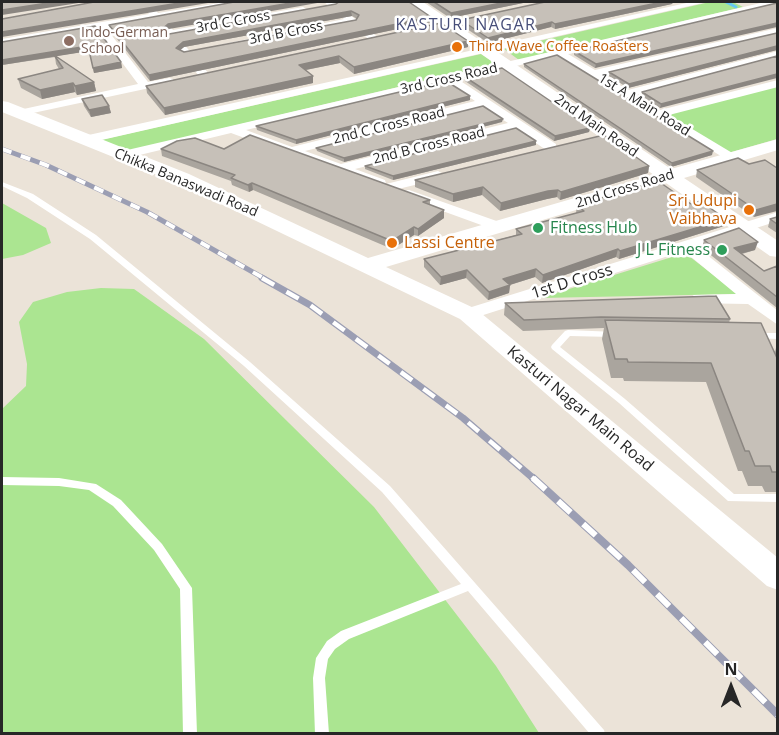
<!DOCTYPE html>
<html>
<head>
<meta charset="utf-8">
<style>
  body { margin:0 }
  #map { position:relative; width:779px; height:735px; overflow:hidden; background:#ebe3d8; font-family:"Open Sans",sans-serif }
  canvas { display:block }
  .frame { position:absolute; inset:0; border:3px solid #272727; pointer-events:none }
  .north { position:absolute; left:701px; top:657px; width:60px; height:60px; -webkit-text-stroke:4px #fff; paint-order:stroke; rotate:0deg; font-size:16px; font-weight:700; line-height:24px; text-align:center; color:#272727 }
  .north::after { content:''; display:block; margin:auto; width:21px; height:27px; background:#272727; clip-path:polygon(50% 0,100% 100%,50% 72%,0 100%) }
</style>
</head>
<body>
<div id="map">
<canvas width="779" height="735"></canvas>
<div class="frame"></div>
<div class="north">N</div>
</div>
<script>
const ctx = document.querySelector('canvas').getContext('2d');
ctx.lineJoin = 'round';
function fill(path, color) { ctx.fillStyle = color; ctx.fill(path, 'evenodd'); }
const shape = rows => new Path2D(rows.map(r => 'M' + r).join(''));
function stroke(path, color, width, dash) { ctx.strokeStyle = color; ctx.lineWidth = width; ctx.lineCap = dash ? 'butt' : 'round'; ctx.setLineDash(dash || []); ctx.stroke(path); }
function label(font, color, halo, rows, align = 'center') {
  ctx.font = font + ' "Open Sans",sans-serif'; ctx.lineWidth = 5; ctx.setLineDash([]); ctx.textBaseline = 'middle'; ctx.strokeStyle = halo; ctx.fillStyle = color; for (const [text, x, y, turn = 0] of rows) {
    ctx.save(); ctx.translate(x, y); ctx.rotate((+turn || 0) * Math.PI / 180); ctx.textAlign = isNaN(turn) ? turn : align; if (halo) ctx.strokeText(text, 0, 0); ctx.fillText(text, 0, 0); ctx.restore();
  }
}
const green = shape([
  [710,2,733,2,743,7,519,60,504,49],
  [481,54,496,64,127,151,96,141],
  [777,86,777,139,728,153,664,115],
  [2,203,46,228,51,243,23,255,2,259],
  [685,253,738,294,540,298],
  [101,288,134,289,204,339,374,507,496,666,539,733,2,734,2,409,26,386,27,364,19,322,33,302,67,292]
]);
const stream = shape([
  [726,2,736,7]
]);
const lane = shape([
  [2,182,33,194,96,235,250,362,390,486,604,730,605,734,590,734,468,591,349,639,335,649,328,659,325,678,329,734,315,734,313,678,316,658,327,641,341,631,461,584,382,492,244,366,90,239,27,198,2,186,2,182],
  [568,330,616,332,617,334,613,337,570,336,560,347,625,399,734,494,778,494,778,502,728,501,619,403,552,349,551,347,552,345,565,331,568,330],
  [756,333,778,333,778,339,753,338,752,336,753,334,756,333],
  [2,477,59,478,96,484,121,500,162,544,192,588,197,734,183,734,180,589,154,550,113,506,89,490,59,486,2,485,2,477]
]);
const street = shape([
  [139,2,149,2,158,13,225,2,245,2,163,18,173,30,303,7,308,10,177,36,209,74,203,77,199,76,153,20,106,28,148,82,169,78,173,79,173,83,19,116,19,110,138,84,97,29,2,45,2,39,149,14,139,2],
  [324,2,334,2,380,39,371,41,350,24,224,48,219,45,344,19,324,2],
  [691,2,707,2,84,144,78,140,84,136,691,2],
  [765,2,778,2,778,4,568,54,595,70,778,28,778,34,603,75,628,90,778,51,778,57,636,95,660,110,778,80,778,87,669,115,734,154,734,160,729,161,557,56,459,80,556,144,556,150,546,150,516,129,355,169,385,180,386,184,438,171,445,175,443,178,390,191,384,186,375,186,231,133,123,159,116,155,123,151,765,2],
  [447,82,475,101,292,147,246,130,447,82],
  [483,107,508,123,341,164,305,151,483,107],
  [409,190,505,224,507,227,500,231,495,230,404,197,404,191,409,190],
  [778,212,778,221,697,247,778,311,778,325,748,304,688,303,686,300,694,295,736,294,684,251,474,318,468,319,460,314,462,310,778,212]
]);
const secondary = shape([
  [407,2,423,2,671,169,778,139,778,150,684,178,778,241,778,257,770,256,666,183,386,267,476,309,778,558,778,590,767,586,460,319,175,182,2,112,2,101,8,102,189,174,368,258,654,175,407,2]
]);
const railFar2 = shape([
  [2,149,46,165,147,212,265,279]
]);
const railFar1 = shape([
  [262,278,310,305,463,418,534,479]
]);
const rail = shape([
  [533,478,628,565,778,715]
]);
const wall = shape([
  [335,2,409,2,431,22,150,81,110,30,109,25,169,29,165,32,169,34,336,4,337,3],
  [352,16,357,19,356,20,184,52,180,50,184,47],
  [426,2,528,2,450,18],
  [545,2,673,2,672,4,555,29,551,27,488,43,461,25,461,20],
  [777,3,595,68,574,55,574,51],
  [441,23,468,41,468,47,354,74,340,63,306,70,313,83,165,115,147,93,146,86],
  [95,26,121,62,122,68,94,73,89,51,56,56,94,82,96,91,77,95,75,92,42,99,21,88,18,79,59,69,56,64,55,57,2,65],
  [777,33,777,50,628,88,609,76,609,72],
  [777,56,660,108,642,96,642,92],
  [524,64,712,155,671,167,524,67],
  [465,77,590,128,589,132,554,141,465,81],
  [470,96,470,100,296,144,257,130,256,126],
  [82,99,109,106,111,113,91,117,84,106],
  [502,122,344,162,317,151,316,148],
  [536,145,393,180,365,169,365,166],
  [161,149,224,149,430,200,430,205,444,218,418,236,414,235,392,249,253,190,249,192,232,185,231,181,162,156],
  [749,164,777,168,754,217,696,177,697,170],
  [649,166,648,173,560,200,557,197,547,199,500,211,482,195,453,202,415,187,415,180],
  [691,204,726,219,724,226,619,259,616,257,542,283,535,277,510,285,509,293,488,300,466,278,440,285,424,267,424,259,516,235,516,229,576,213,577,205],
  [777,217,777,233,768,227,770,219],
  [704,240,755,250,742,254,764,271,777,266,777,308,702,248],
  [505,303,730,319,729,323,775,352,777,344,777,492,765,492,762,486,748,486,742,471,738,471,706,382,624,381,623,378,611,378,602,339,604,328,523,331,504,315]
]);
const shadedWall = shape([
  [54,2,85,2,2,15,2,16,2,10],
  [185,2,214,2,2,37,2,32],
  [296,2,323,2,169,29,162,35,161,30,168,24],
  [506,2,528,2,450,18,451,13],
  [662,2,673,2,672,4,555,29,555,24],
  [351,11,352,16,184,47,177,53,176,48,183,42],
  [431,17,431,22,150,81,149,75],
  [552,22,551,27,488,43,488,38],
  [777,23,777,27,595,68,596,64],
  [468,41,468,47,354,74,354,67],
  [88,46,89,51,2,65,2,60],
  [777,46,777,50,628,88,629,84],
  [339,56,340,63,300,71,299,65],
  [121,62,122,68,94,73,93,68],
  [777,74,777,78,660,108,661,104],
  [313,76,313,83,165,115,164,108],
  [94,82,96,91,77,95,75,86],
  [73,83,75,92,42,99,40,90],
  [470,96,470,100,296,144,296,140],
  [109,106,111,113,91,117,89,110],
  [503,119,502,122,344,162,344,158],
  [590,128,589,132,554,141,555,136],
  [536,141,536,145,393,180,393,176],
  [713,151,712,155,671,167,672,163],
  [649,166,648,173,560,200,561,192],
  [252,183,253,190,249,192,248,185],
  [483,187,482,195,453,202,453,194],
  [558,190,557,197,547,199,500,211,501,203,548,191],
  [777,204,777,211,754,217,756,210],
  [444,210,444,218,418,236,418,229],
  [726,219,724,226,619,259,620,251],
  [414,227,414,235,392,249,392,241],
  [758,242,755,250,732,256,734,248],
  [618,249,616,257,542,283,543,275],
  [536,269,535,277,503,287,503,279],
  [467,270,466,278,440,285,441,277],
  [510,285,509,293,488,300,489,292]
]);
const building = shape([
  [2,2,54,2,2,10,2,2],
  [94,2,185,2,2,32,2,19,94,2],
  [234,2,296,2,168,24,161,30,169,34,336,4,339,2,409,2,431,17,149,75,109,25,234,2],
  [351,11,359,15,356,20,184,52,176,48,183,42,351,11],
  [434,2,506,2,451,13,434,2],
  [545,2,662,2,555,24,552,22,488,38,461,20,545,2],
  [777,3,777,23,596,64,574,51,777,3],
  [441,23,468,41,354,67,339,56,299,65,313,76,164,108,146,86,441,23],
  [95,26,121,62,93,68,88,46,2,60,2,42,95,26],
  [777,33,777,46,629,84,609,72,777,33],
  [54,55,94,82,75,86,73,83,40,90,18,79,63,68,54,55],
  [557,55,713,151,672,163,524,64,557,55],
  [777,56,777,74,661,104,642,92,777,56],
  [502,68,590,128,555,136,465,77,502,68],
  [446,81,470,96,296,140,256,126,446,81],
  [102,95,109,106,89,110,82,99,102,95],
  [483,106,503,119,344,158,316,148,483,106],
  [516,128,536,141,393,176,365,166,516,128],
  [250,135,430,200,423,202,444,210,418,229,414,227,392,241,252,183,248,185,231,178,235,175,161,149,177,141,195,138,224,149,250,135],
  [604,135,649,166,561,192,558,190,548,191,501,203,483,187,453,194,415,180,604,135],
  [738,158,749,164,765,160,777,168,777,204,756,210,697,170,738,158],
  [658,181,691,204,700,201,726,219,620,251,618,249,543,275,536,269,503,279,510,285,489,292,467,270,441,277,424,259,522,234,516,229,584,211,577,205,658,181],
  [777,217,777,224,770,219,777,217],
  [739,228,758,242,734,248,764,271,777,266,777,297,704,240,739,228],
  [716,296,730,319,601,317,524,320,505,303,716,296],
  [605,320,761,323,777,358,777,472,772,472,770,466,755,466,749,451,745,451,711,363,628,362,627,359,615,359,605,320]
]);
const markers = [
  [69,41,6,"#8d6e63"],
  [457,47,6,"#e8710a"],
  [749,210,6,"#e8710a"],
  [538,228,6,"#2e9e5b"],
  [392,243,6,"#e8710a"],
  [722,250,6,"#2e9e5b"]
];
const farStreetnames = [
  ["3rd C Cross",233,22,-10],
  ["3rd B Cross",286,33,-11],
  ["3rd Cross Road",449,79,-13],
  ["1st A Main Road",644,105,32],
  ["2nd C Cross Road",389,126,-14],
  ["2nd Main Road",596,126,35],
  ["2nd B Cross Road",429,146,-14],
  ["Chikka Banaswadi Road",186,183,23],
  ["2nd Cross Road",625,189,-17]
];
const farEducationnames = [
  ["Indo-German",81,33],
  ["School",81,49]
];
const farFoodnames = [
  ["Third Wave Coffee Roasters",469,47]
];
const farQuarternames = [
  ["KASTURI NAGAR",466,25]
];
const foodNames = [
  ["Sri Udupi",737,201],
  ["Vaibhava",737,219],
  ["Lassi Centre",404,243,"left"]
];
const leisureNames = [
  ["Fitness Hub",550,228],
  ["J L Fitness",710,250,"right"]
];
const streetNames = [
  ["1st D Cross",572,282,-17],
  ["Kasturi Nagar Main Road",580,409,40]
];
fill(green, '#abe591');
stroke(stream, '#65c8f3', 3);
fill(lane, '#fff');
fill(street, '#fff');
fill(secondary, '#fff');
stroke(railFar2, '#9b9eb3', 5);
stroke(railFar1, '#9b9eb3', 7);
stroke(rail, '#9b9eb3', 8);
stroke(railFar2, '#fff', 4, [10]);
stroke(railFar1, '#fff', 4.5, [14]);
stroke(rail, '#fff', 6, [17]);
fill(wall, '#aaa59e');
fill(shadedWall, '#8b8681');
fill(building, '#c6c0b8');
stroke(building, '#8b8681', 1.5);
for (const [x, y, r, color] of markers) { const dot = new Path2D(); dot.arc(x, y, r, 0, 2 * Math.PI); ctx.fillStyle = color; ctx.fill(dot); stroke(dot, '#fff', 2); }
label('14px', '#272727', '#fff', farStreetnames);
label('14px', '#785e54', '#fff', farEducationnames, 'left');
label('14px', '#c56008', '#fff', farFoodnames, 'left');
ctx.letterSpacing = '1.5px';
label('16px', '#474e79', '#fff', farQuarternames);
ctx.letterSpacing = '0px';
label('16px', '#c56008', '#fff', foodNames, 'right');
label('16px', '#27864d', '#fff', leisureNames, 'left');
label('16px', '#272727', '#fff', streetNames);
</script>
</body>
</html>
